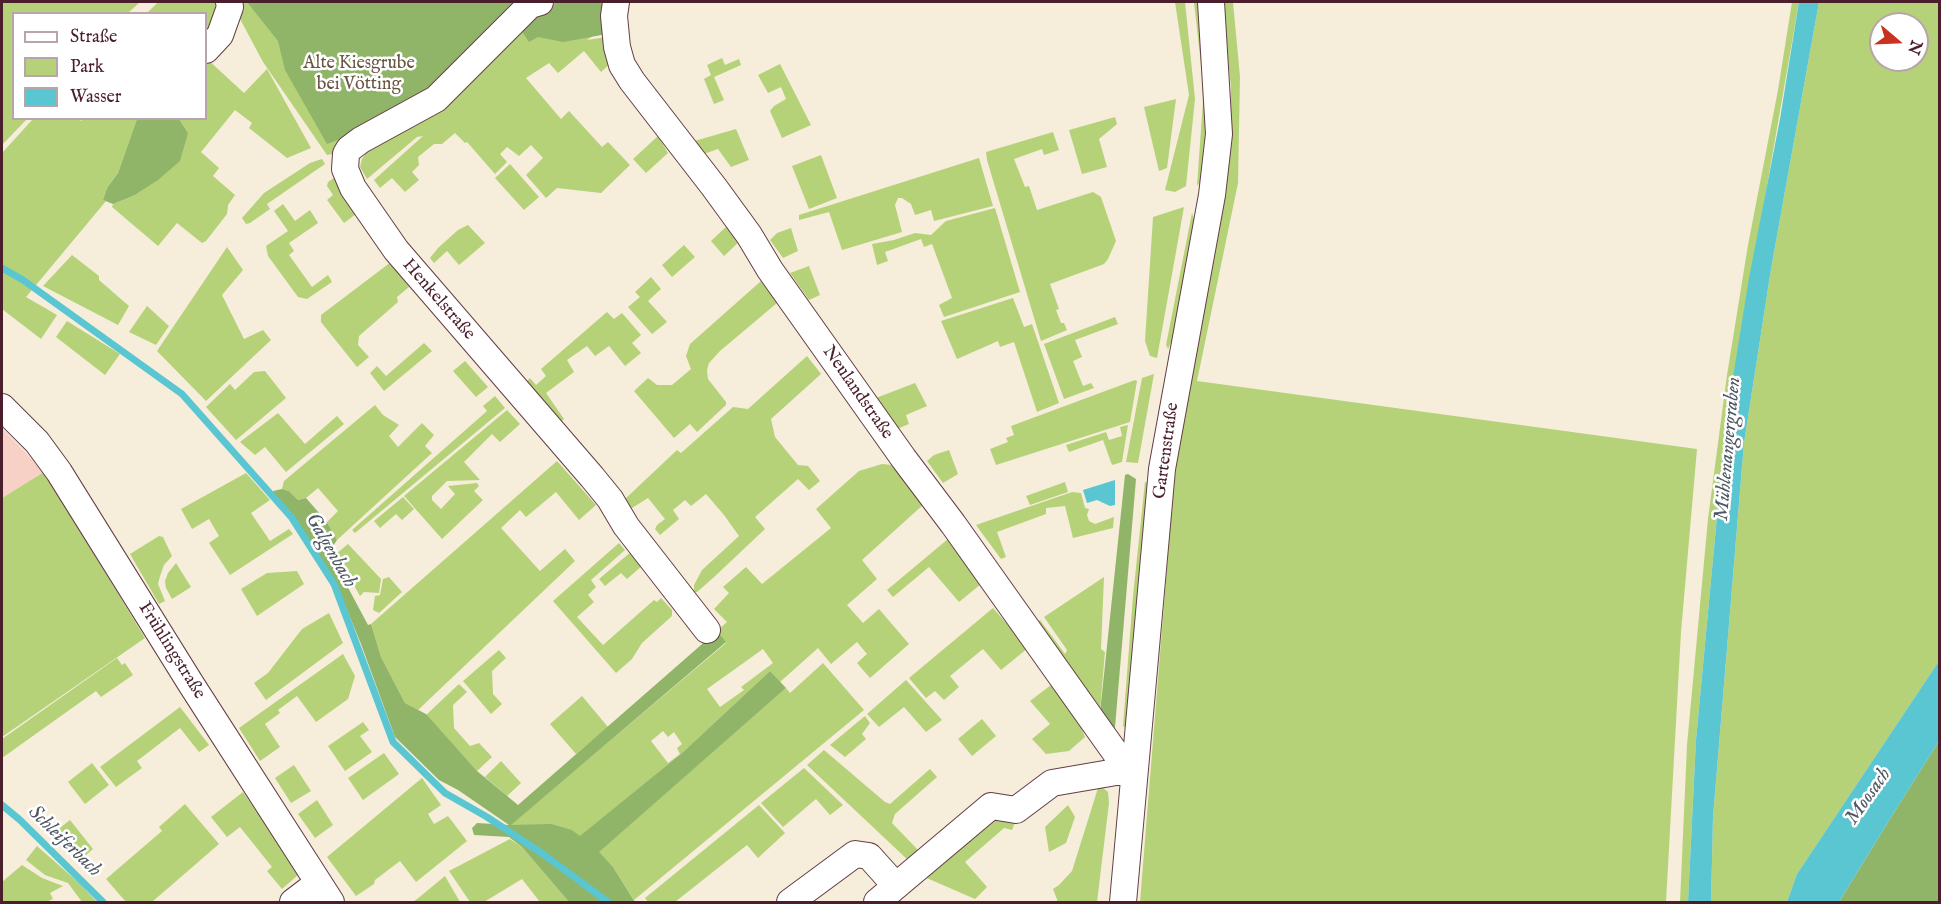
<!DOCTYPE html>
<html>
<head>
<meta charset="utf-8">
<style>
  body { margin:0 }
  #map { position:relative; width:1941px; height:904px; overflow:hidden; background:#f6eddb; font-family:"IM FELL English",serif }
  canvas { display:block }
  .frame { position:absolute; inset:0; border:3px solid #4a1f2b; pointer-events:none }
  .legend { position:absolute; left:12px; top:12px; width:195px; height:108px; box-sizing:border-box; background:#fff; border:2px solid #b7a5aa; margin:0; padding:8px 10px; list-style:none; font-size:18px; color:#4a1f2b }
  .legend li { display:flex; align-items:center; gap:12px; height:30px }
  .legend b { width:30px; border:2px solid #b7a5aa }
  .north { position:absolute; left:1869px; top:12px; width:60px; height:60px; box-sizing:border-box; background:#fff; border:2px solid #b7a5aa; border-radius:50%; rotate:109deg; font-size:16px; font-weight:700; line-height:24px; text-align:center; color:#4a1f2b }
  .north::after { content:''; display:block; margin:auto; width:21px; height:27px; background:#c8321e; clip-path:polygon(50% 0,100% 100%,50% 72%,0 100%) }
</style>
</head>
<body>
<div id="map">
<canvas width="1941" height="904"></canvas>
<div class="frame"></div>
<ul class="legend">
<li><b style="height:8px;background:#fff"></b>Straße</li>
<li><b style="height:16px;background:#b5d278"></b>Park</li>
<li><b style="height:16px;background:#59c6d1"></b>Wasser</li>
</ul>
<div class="north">N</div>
</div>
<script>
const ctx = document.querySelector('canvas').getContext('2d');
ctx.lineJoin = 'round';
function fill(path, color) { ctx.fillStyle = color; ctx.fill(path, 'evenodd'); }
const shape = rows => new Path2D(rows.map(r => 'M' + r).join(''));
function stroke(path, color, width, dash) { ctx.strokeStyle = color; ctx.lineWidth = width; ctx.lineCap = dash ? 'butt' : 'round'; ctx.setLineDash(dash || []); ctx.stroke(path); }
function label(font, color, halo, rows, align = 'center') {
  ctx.font = font + ' "IM FELL English",serif'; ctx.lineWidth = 5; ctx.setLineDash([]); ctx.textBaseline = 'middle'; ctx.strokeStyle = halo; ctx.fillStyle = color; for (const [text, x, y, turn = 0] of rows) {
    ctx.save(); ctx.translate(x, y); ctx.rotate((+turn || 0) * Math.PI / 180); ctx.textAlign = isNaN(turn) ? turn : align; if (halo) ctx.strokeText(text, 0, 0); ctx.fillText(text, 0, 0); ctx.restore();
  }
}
const built = shape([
  [2,428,44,472,2,498]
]);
const green = shape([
  [2,2,140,2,128,13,14,14,14,118,27,119,2,145],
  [158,2,226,2,206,42,206,14,146,14],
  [231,2,610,2,605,28,587,40,607,37,611,63,601,72,584,51,558,73,549,63,526,78,561,119,569,111,602,147,608,142,630,165,601,193,557,188,546,198,526,175,543,158,531,145,519,156,507,147,500,154,507,162,495,174,467,142,465,143,455,133,442,144,434,144,418,157,419,165,412,172,419,180,405,192,392,178,380,188,374,180,423,136,417,137,367,179,360,167,362,159,370,147,327,155,263,62],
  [1175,2,1185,2,1195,99,1186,186,1175,192,1165,190,1189,95],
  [1194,2,1199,2,1208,119,1203,178,1197,186,1203,101,1202,74],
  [1222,2,1233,2,1240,77,1238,183,1197,381,1697,449,1681,632,1666,902,1140,902,1172,505,1179,440,1231,133,1231,87],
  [1792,2,1799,2,1726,421,1696,740,1688,902,1680,902,1687,745,1708,519,1727,375,1748,245,1778,90],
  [1819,2,1939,2,1939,661,1797,874,1787,902,1711,902,1713,817,1744,443,1771,269],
  [1881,24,1917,24,1917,60,1881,60],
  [206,58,244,93,267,69,311,148,287,158,249,128,252,123,235,110,201,152,219,168,213,176,235,195,228,205,227,214,206,241,202,243,177,223,158,246,112,207,113,204,133,196,188,133,179,119,206,118],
  [722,58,725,65,739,59,741,65,714,77,724,100,714,104,704,79,711,75,707,65],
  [780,64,811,125,782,138,770,111,774,106,786,99,781,87,768,93,758,75],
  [1176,99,1167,168,1159,171,1144,107],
  [1115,117,1117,124,1099,139,1107,167,1082,174,1069,130],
  [78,118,81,121,83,118,137,119,118,173,107,188,103,200,106,201,26,297,57,315,41,339,2,309,2,153,33,119],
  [736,129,749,160,731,167,718,149,701,155,691,142],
  [1053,132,1059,150,1044,155,1042,149,1014,159,1025,187,1029,186,1037,210,1093,192,1101,197,1116,241,1108,259,1104,264,1050,284,1059,309,1056,310,1061,323,1064,323,1067,330,1041,341,987,160,986,152],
  [658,136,668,153,646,173,633,159],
  [821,155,837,198,809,209,792,166],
  [979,158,993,206,934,221,931,210,915,215,911,204,902,198,898,198,895,205,902,232,842,250,829,212,799,220,799,215],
  [322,159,325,164,267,204,270,209,250,223,246,224,242,218,264,193,310,163],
  [510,164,539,197,524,210,495,178],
  [334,178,360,211,344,223,327,200,333,195,327,186,328,182],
  [283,204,295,221,310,210,318,223,289,243,294,251,289,255,312,287,328,275,332,282,307,299,298,297,268,256,266,246,288,231,274,211],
  [1184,207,1157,358,1150,356,1145,341,1153,217],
  [995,208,1020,292,944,317,939,305,952,298,932,244,924,247,921,239,885,252,888,261,877,265,872,244,894,240,915,233,931,235,946,221],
  [1192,213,1195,222,1177,329,1168,349,1166,345],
  [468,225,485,243,459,265,447,251,434,263,430,258,438,248,458,230],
  [727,226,739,242,724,256,711,241],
  [791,228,798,251,783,258,770,240,777,233],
  [684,245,695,257,672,277,662,265],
  [227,247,243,270,222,295,244,339,263,330,271,340,206,401,157,351],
  [72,255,99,276,99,280,129,306,118,325,43,286],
  [391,262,409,287,397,297,398,302,359,336,358,345,369,357,357,367,321,322,321,315],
  [809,266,820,295,809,300,790,273],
  [651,277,661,289,648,301,667,322,652,334,628,307,640,297,635,292],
  [761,281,777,303,720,351,709,363,707,370,708,379,726,402,726,405,697,432,690,424,674,438,634,391,648,378,657,385,672,385,691,369,686,356,690,344],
  [1013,298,1024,327,1032,324,1059,403,1037,412,1014,342,1000,347,998,341,957,359,941,321],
  [147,306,169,326,156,345,129,332],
  [607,312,614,319,622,313,641,335,632,343,641,353,625,366,609,346,595,356,587,346,567,360,574,372,546,393,564,419,562,421,524,384,530,378,536,385,546,376,541,369],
  [1115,317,1118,324,1075,340,1082,357,1073,361,1083,386,1091,383,1094,388,1064,399,1044,344],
  [67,321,120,354,105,375,56,337],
  [424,343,432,351,384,391,370,373,377,366,386,376],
  [807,356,821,374,771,419,775,437,798,465,808,466,820,481,809,490,798,479,755,517,765,529,713,578,697,592,694,592,694,585,702,570,739,536,724,515,706,494,691,506,685,500,673,510,679,519,660,535,655,529,657,525,665,519,648,498,632,508,624,500,677,450,681,453,733,407,748,409],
  [465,361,488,387,476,397,453,371],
  [265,371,286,398,236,440,206,407,230,384,235,390,254,372],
  [1154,374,1138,463,1126,462,1142,378],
  [1135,380,1137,381,1130,422,996,465,990,449,1008,442,1006,438,1014,435,1011,426],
  [915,383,927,406,906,415,909,424,897,429,876,398],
  [495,396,505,408,355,533,352,530,487,411,483,406],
  [375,405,383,415,399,425,389,436,398,447,422,423,434,435,425,446,432,453,337,540,327,522,338,511,318,488,306,498,298,500,289,491,282,489,284,481],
  [507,410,520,424,500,442,492,434,464,462,480,480,447,481,432,496,432,500,441,509,455,494,448,486,477,483,479,486,474,491,483,500,442,539,404,496],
  [278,413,305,444,337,416,344,424,286,472,265,447,255,455,240,442],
  [1128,425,1122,462,1112,465,1103,440,1069,452,1066,445,1106,432,1109,440,1122,436,1120,427],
  [949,450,958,474,943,483,927,461,934,455],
  [557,461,596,505,579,520,556,492,526,517,520,510,501,528,540,571,565,549,575,561,418,710,405,703,381,657,371,624],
  [882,464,892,465,897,470,924,504,862,560,877,579,847,605,863,623,879,609,909,644,870,678,857,663,867,654,857,642,831,664,818,648,780,682,770,671,682,753,580,837,572,830,510,825,726,643,717,631,727,622,714,609,729,593,723,587,746,567,762,584,831,528,816,509,859,471],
  [763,649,773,663,741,687,744,690,720,707,707,689],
  [663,731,668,737,674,732,682,744,677,748,680,754,668,763,651,741],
  [44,472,145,638,2,737,2,498],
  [246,473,270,500,251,513,270,541,289,529,293,534,230,575,209,543,219,536,209,519,192,529,181,509],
  [1065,482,1068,492,1030,505,1026,496],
  [1145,482,1149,483,1126,728,1123,726,1133,596],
  [1072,492,1081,493,1085,508,1089,509,1087,515,1089,521,1095,524,1114,517,1113,528,1073,538,1065,506,1046,508,1046,514,997,532,1006,557,1001,559,976,525],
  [403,497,414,509,402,520,396,514,380,528,374,521],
  [159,536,163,537,172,556,164,565,160,576,158,584,165,601,159,604,130,554],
  [948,539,981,584,959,602,929,567,893,597,887,590],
  [619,543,625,550,591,580,596,587,588,595,594,602,577,617,603,645,654,600,657,602,661,598,672,610,672,616,642,643,632,659,616,673,553,601],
  [348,544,381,579,379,593,364,592,360,596,336,554],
  [632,551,643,565,627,579,621,573,605,586,599,579],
  [176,563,191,587,172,599,166,588,165,581,168,573],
  [297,571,304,584,257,616,241,589,267,573],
  [389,577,402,592,379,613,373,610,375,596,380,595,383,579],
  [1104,577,1101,649,1105,652,1099,722,1034,624,1040,620,1065,654,1067,650,1044,617],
  [993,608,1028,648,1001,670,983,649,950,676,959,687,944,700,935,691,926,698,909,678],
  [329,613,343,643,266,700,254,683,268,673,302,629],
  [499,650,506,658,492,671,493,694,502,704,491,714,463,681],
  [343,654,355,676,348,699,316,722,297,696,278,710,280,713,265,724,280,747,260,761,239,728],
  [117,658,122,665,125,663,133,675,101,697,96,691,2,758,2,739],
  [823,663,864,710,634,900,613,867,598,852,786,688,790,693],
  [906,680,942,720,926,732,904,707,879,727,867,714],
  [1055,682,1076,714,1085,737,1069,751,1046,754,1032,739,1050,724,1030,701],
  [459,684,467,692,453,705,454,728,470,746,479,743,492,757,477,771,426,715],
  [582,696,608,727,576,754,550,724],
  [180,707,209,745,199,752,180,728,137,761,142,768,116,787,100,767],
  [865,716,870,723,862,734,866,739,845,757,830,745],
  [982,719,996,736,972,756,958,739],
  [363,722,369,730,360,736,372,752,345,771,328,746],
  [824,750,885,802,890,804,930,769,937,777,895,814,892,823,920,852,909,861,807,765],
  [384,753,399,774,363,800,348,778],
  [501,761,521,783,507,796,485,777],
  [92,763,109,785,85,804,68,782],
  [294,765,311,791,291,803,275,778],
  [804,768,843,805,830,815,816,799,783,827,761,803],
  [422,778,441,805,428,814,434,824,448,816,467,841,416,882,400,861,375,880,374,884,356,896,327,857],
  [1102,787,1108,792,1109,803,1097,902,1058,902,1053,889,1059,885,1072,871,1098,788],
  [243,792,298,872,298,875,282,889,267,871,272,867,240,827,227,837,211,817],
  [317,800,333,825,315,838,298,814],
  [185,804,219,844,152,902,126,902,106,879,162,831,159,827],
  [759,805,785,833,758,858,747,845,675,902,648,902,645,898],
  [1068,805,1075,817,1066,843,1049,852,1045,827],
  [990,819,1016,820,1012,830,1004,828,965,862,987,887,975,899,922,876],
  [70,820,93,849,86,855,56,831],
  [510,839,522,847,569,902,540,902,522,879,484,902,470,902,449,871],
  [37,846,78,882,97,902,82,902,68,883,45,875,26,860],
  [22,865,42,878,63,886,50,893,53,899,46,902,2,902,2,882],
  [445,876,460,902,413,902,422,895]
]);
const forest = shape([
  [247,2,533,2,447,78,345,137,327,144,285,70,278,41],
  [557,2,601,2,606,20,607,34,563,42,538,37,529,42,521,30],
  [137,119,179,119,188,133,180,161,158,180,133,196,113,204,103,200,107,188,118,173],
  [1128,474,1136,479,1115,727,1113,731,1099,722,1125,475],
  [282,489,289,491,298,500,306,498,327,522,337,540,329,552,368,625,371,624,381,657,405,703,426,714,477,771,518,805,717,631,726,642,511,825,551,824,572,830,580,836,682,753,770,671,786,688,599,852,613,867,635,902,569,902,522,847,509,837,474,835,472,828,477,823,509,825,458,790,439,780,395,737,361,644,336,583,296,519,276,497,273,491],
  [1939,741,1939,902,1839,902,1893,814]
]);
const water = shape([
  [1799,2,1819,2,1771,269,1744,443,1713,817,1711,902,1688,902,1696,740,1726,421,1749,278,1780,119],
  [1115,480,1115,505,1110,506,1097,500,1087,503,1083,490],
  [1939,661,1939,741,1893,814,1839,902,1787,902,1797,874]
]);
const stream = shape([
  [2,268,23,280,182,394,292,518,334,584,393,742,445,793,487,817,543,854,608,902],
  [2,805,20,820,103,902]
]);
const minor = shape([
  [540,2,530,5,436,99,361,140,349,149,346,154,345,169,353,188,396,250,592,477,610,499,626,526,707,630],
  [616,2,614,16,617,47,622,65,632,81,714,187,749,235,770,270,904,459,953,524,1117,755,1133,771],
  [206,50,220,35,230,7,229,2],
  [2,407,37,442,59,472,191,684,331,902],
  [293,902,318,883],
  [790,902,855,854,869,856,896,886],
  [877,902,991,806,1016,810,1052,783,1116,772,1133,771],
  [1123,902,1162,469,1212,195,1219,134,1211,2]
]);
const parkNames = [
  ["Alte Kiesgrube",359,64],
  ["bei Vötting",359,85]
];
const streetNames = [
  ["Henkelstraße",438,300,49],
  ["Neulandstraße",857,393,55],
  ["Gartenstraße",1167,451,-82],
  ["Frühlingstraße",171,651,58]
];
const waterNames = [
  ["Mühlenangergraben",1729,449,-85],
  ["Galgenbach",330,551,60],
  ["Moosach",1869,797,-55],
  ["Schleiferbach",64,842,44]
];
fill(built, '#f7d1c6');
fill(green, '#b5d278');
fill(forest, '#90b468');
fill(water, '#59c6d1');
stroke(stream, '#59c6d1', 7);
stroke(minor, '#643e45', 28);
stroke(minor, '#fff', 26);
label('18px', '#6a5542', '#fff', parkNames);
label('18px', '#4a1f2b', '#fff', streetNames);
label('italic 20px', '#4f5965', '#fff', waterNames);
</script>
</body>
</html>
